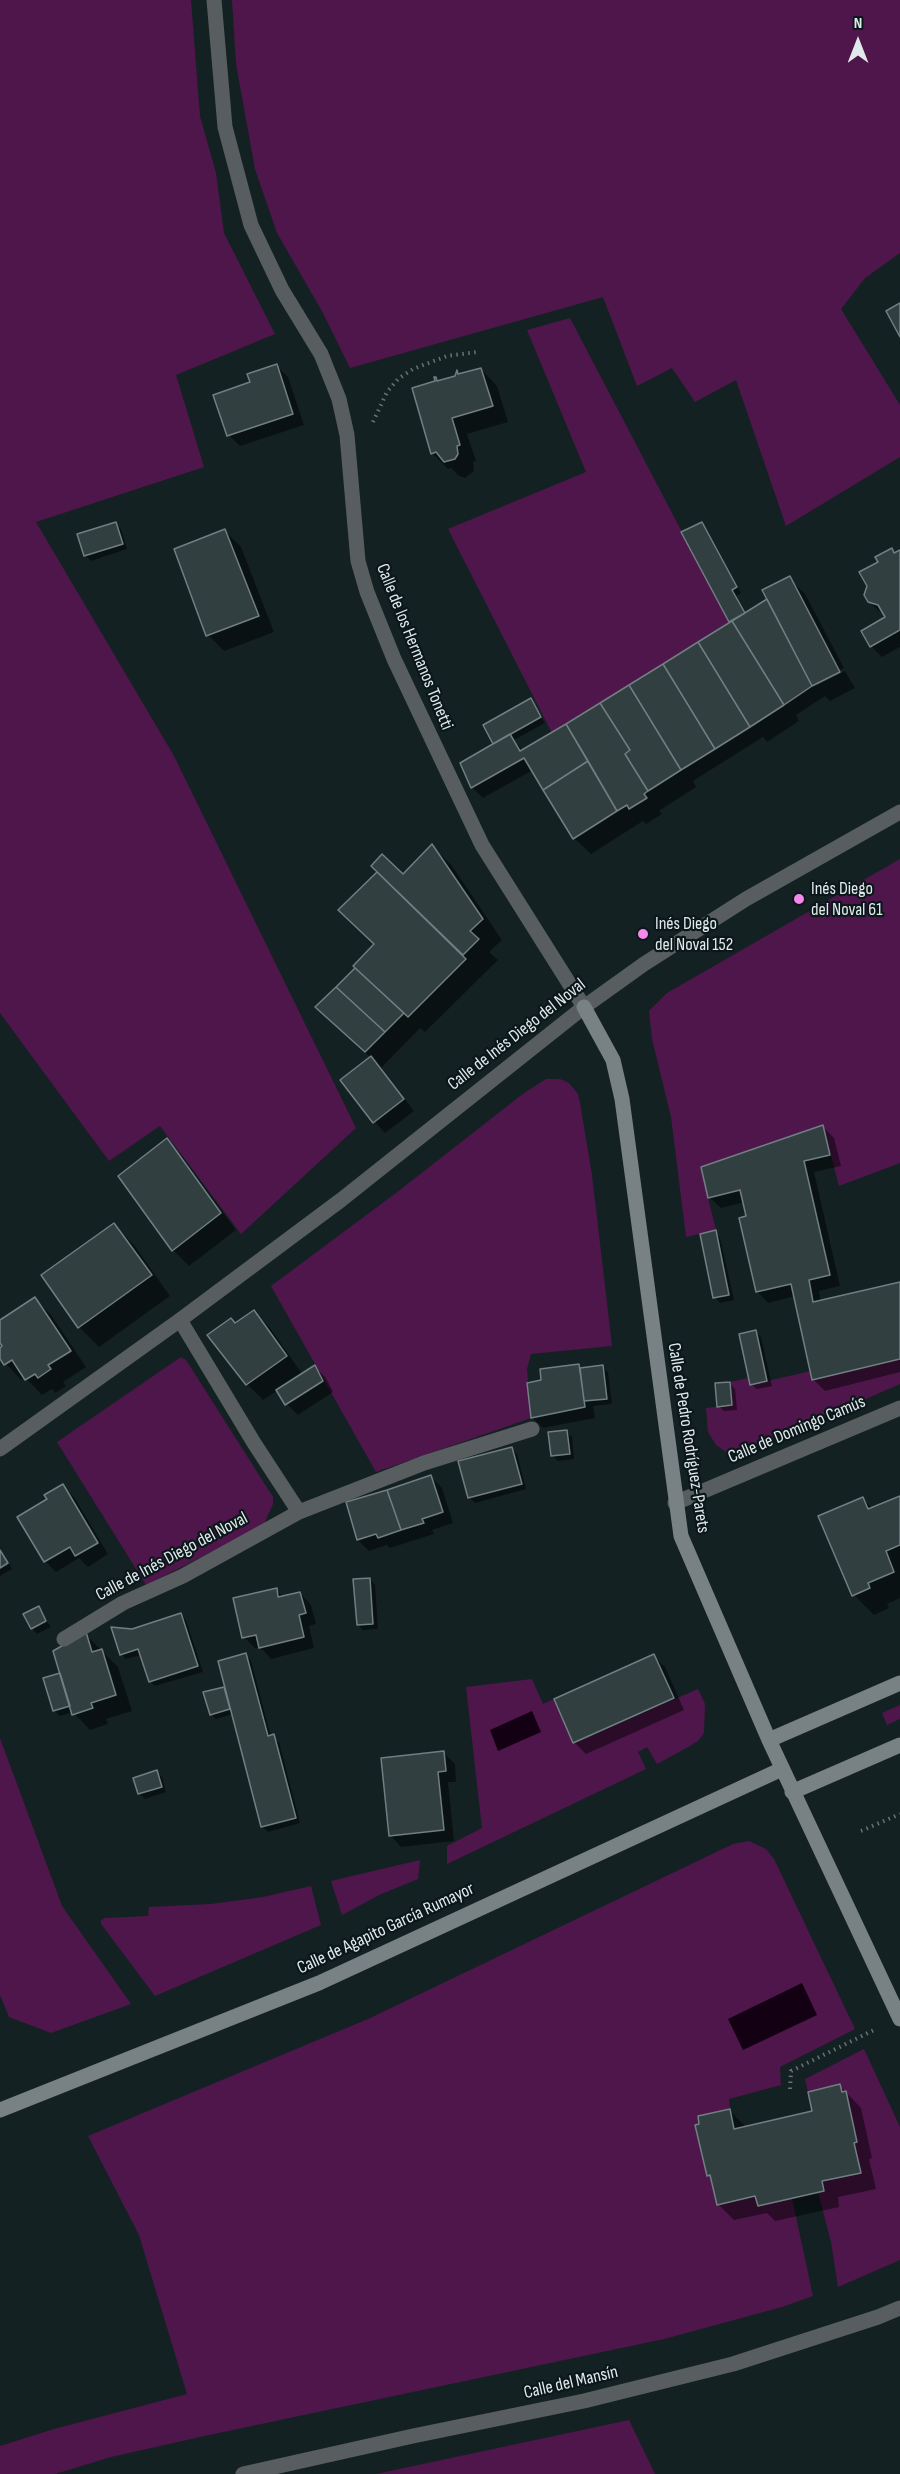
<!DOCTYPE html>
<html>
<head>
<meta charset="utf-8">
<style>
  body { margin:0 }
  #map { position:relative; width:900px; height:2474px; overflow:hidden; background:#142123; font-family:"Sofia Sans Condensed",sans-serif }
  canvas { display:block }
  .north { position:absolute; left:828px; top:12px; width:60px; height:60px; -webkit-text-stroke:4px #0b171a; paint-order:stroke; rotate:0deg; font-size:16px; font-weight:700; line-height:24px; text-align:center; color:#e1eaeb }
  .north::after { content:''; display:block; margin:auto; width:21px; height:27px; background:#e1eaeb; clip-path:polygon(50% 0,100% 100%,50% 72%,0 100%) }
</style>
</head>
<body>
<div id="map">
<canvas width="900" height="2474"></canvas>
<div class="north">N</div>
</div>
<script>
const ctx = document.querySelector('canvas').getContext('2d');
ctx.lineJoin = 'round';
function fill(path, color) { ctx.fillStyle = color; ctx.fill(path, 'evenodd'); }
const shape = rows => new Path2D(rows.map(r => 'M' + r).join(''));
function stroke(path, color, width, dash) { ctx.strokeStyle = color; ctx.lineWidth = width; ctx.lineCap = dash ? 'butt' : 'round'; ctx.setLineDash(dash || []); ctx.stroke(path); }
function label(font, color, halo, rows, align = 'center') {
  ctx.font = font + ' "Sofia Sans Condensed",sans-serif'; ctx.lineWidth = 4.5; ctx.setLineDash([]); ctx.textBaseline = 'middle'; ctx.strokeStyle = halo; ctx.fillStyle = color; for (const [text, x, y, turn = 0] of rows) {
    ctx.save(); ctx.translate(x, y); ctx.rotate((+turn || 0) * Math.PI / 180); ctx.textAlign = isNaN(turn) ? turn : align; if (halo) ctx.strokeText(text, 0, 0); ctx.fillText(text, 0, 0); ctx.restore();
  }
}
const green = shape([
  [0,0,191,0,200,116,216,173,224,233,275,334,176,375,204,467,36,522,174,756,356,1128,241,1234,160,1126,109,1161,0,1013],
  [232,0,900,0,900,253,865,278,841,309,900,405,900,457,786,526,736,380,695,402,672,368,637,386,603,297,350,368,323,313,277,233,255,169,236,64],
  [570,318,729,622,552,733,448,529,586,472,527,330],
  [900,859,900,1163,839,1186,823,1125,708,1198,716,1230,686,1237,671,1117,652,1039,649,1011,667,993],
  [546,1079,560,1079,569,1083,578,1094,580,1103,592,1175,612,1346,531,1354,527,1369,531,1418,376,1472,271,1286,396,1193,524,1093],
  [181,1357,186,1360,273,1497,273,1504,263,1526,146,1585,57,1442],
  [900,1359,900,1384,747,1451,740,1454,726,1452,716,1445,708,1432,706,1408,732,1405,730,1382,748,1378,750,1385,811,1371,813,1380],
  [532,1679,543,1704,554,1699,574,1743,698,1689,705,1704,704,1733,699,1740,690,1746,657,1764,647,1747,638,1752,646,1769,447,1864,447,1846,482,1828,466,1687],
  [900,1705,900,1719,887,1725,882,1713],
  [0,1738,62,1906,131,2004,51,2033,9,2017,0,1995],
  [749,1841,766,1849,774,1859,855,2029,780,2067,781,2085,729,2099,730,2109,698,2116,699,2124,696,2125,707,2176,710,2175,717,2205,755,2196,792,2198,813,2296,782,2307,664,2339,209,2435,111,2457,55,2474,0,2474,0,2446,54,2429,187,2394,139,2235,88,2136,368,2019,733,1844],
  [420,1860,418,1879,379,1895,342,1915,331,1881],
  [311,1886,321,1925,155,1996,101,1924,101,1920,105,1918,148,1916,149,1907,211,1904,263,1897],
  [864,2049,900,2127,900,2260,838,2287,831,2242,818,2192,824,2191,822,2181,861,2173,854,2143,857,2142,846,2091,842,2092,840,2084,808,2092,805,2079],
  [629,2420,655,2474,376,2474,601,2426]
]);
const water = shape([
  [532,1711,541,1732,498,1751,490,1730],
  [802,1983,817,2015,743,2050,728,2019]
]);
const shadow = shape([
  [277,366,288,377,304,425,240,446,229,435,252,383],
  [481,369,497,386,508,422,467,434,476,461,473,462,474,471,465,478,459,476,451,468,448,469,432,453,414,389],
  [116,524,121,529,127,549,91,561,85,555],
  [701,524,707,529,741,593,736,596,746,614,766,601,789,578,805,594,844,668,817,682,817,685,845,671,855,688,830,701,825,696,796,715,799,721,767,742,763,737,693,781,696,787,659,811,662,814,646,824,643,821,591,854,574,838,533,770,483,798,472,787,495,744,530,700,545,723,514,740,523,751,731,623],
  [225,531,241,547,274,632,224,651,208,635],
  [891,550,895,554,900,551,900,647,882,657,871,646,887,618,869,602,880,563],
  [432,846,452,866,502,940,489,952,498,960,425,1032,420,1028,381,1068,414,1111,385,1133,374,1121,371,1058,317,1007,376,945,340,910,379,872,403,876],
  [823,1127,834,1138,841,1166,814,1172,840,1286,819,1291,821,1302,900,1284,900,1372,825,1391,814,1380,795,1296,768,1303,757,1291,745,1202,721,1208,709,1197],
  [166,1140,182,1156,236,1230,189,1266,173,1250,120,1176],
  [114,1225,134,1245,170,1296,99,1347,79,1327,43,1276],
  [715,1232,720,1238,734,1300,720,1303,715,1297],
  [35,1299,51,1315,86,1367,63,1382,66,1386,55,1393,52,1389,42,1395,25,1377,21,1380,0,1357,0,1350,4,1347,0,1340,0,1322],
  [254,1312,270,1328,303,1375,315,1367,326,1378,333,1392,298,1415,287,1404,278,1390,263,1400,247,1384,235,1324],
  [756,1332,761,1337,772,1386,757,1389,751,1384],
  [579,1366,582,1369,602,1367,608,1372,612,1404,593,1406,595,1418,543,1428,532,1417,542,1381],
  [729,1383,735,1389,737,1410,724,1411,718,1406],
  [566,1431,572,1437,574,1459,558,1461,552,1455],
  [512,1449,517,1454,526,1489,475,1503,469,1497],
  [431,1477,442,1488,453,1523,432,1530,434,1534,390,1548,387,1545,369,1551,358,1540],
  [63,1486,74,1497,108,1554,88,1567,79,1558,56,1572,45,1561,49,1500],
  [862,1498,873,1509,900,1498,900,1598,887,1604,889,1608,874,1615,854,1595],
  [0,1548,12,1569,0,1576],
  [370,1579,375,1585,378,1629,363,1630,358,1625],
  [276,1590,284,1597,300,1593,311,1605,316,1624,309,1626,314,1648,271,1659,260,1647,255,1648,244,1637],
  [38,1608,51,1627,37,1634,32,1628],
  [181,1615,186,1620,203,1672,155,1686,150,1681,141,1655,126,1659,121,1654,132,1631],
  [85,1634,118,1667,132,1711,106,1719,108,1724,90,1730,73,1712,60,1716,55,1711,59,1675],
  [246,1655,251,1661,271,1737,279,1742,300,1823,268,1832,262,1826,233,1714,216,1719,211,1714,205,1693,225,1688],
  [653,1656,665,1667,684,1710,586,1754,575,1743,556,1700],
  [444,1753,455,1764,456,1782,448,1782,454,1841,401,1847,390,1835],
  [156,1772,162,1777,166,1792,145,1799,139,1793],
  [840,2086,861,2108,872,2158,869,2159,876,2189,838,2197,839,2207,775,2221,767,2213,734,2220,718,2204,713,2180,709,2175,730,2111,747,2128,814,2112]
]);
const building = shape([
  [900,303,900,337,886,311,900,303],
  [277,364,293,414,227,436,213,395,250,382,247,374,277,364],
  [481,368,493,406,452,418,460,445,457,446,458,454,455,459,444,462,436,452,431,454,412,388,435,381,434,377,436,377,437,381,455,376,457,370,458,374,481,368],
  [116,522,123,544,84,556,77,534,116,522],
  [702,522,737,587,732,590,745,613,729,622,681,532,702,522],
  [225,529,259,616,206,636,174,549,225,529],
  [892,548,894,553,900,550,900,630,870,647,861,631,885,617,878,605,868,602,864,595,867,586,859,572,878,562,875,557,892,548],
  [790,576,840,672,812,686,762,590,790,576],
  [767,599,812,686,784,705,732,621,767,599],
  [732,621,784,705,750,727,698,642,732,621],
  [698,642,750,727,715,749,663,664,698,642],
  [663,664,715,749,681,770,629,685,663,664],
  [629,685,681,770,648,791,625,754,630,750,600,703,629,685],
  [531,698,541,717,493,744,483,725,531,698],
  [600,703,630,750,625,754,648,791,644,794,647,798,629,809,627,805,617,811,566,724,600,703],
  [566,724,588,761,543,790,524,758,471,788,460,763,510,734,520,751,566,724],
  [588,761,617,811,573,839,543,790,588,761],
  [432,844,483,919,470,931,479,939,463,955,371,866,382,854,403,874,432,844],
  [377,872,466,959,408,1017,353,966,374,944,338,910,377,872],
  [355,968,404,1013,385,1032,336,987,355,968],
  [336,987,385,1032,365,1052,315,1007,336,987],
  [371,1056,404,1099,373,1123,340,1080,371,1056],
  [823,1125,830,1155,804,1161,830,1275,809,1280,813,1302,900,1282,900,1359,812,1380,791,1284,756,1292,739,1218,746,1216,740,1190,708,1198,701,1167,823,1125],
  [167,1138,221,1213,172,1251,118,1176,167,1138],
  [114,1223,152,1275,78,1328,41,1275,114,1223],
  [716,1230,729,1295,713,1298,700,1234,716,1230],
  [35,1297,71,1351,48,1365,51,1369,38,1378,35,1374,25,1380,12,1360,4,1365,0,1359,0,1348,2,1346,0,1343,0,1320,35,1297],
  [254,1310,287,1356,246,1385,207,1335,231,1318,235,1323,254,1310],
  [756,1330,767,1381,750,1385,739,1334,756,1330],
  [579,1364,585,1407,531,1418,527,1383,541,1380,540,1369,579,1364],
  [315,1365,323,1381,285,1405,276,1390,315,1365],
  [603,1365,607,1399,584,1401,580,1368,603,1365],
  [730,1382,732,1405,717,1407,715,1383,730,1382],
  [567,1430,570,1454,551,1456,548,1432,567,1430],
  [512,1447,522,1484,468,1498,458,1461,512,1447],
  [431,1475,443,1512,422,1519,424,1523,401,1530,387,1490,431,1475],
  [63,1484,98,1543,75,1556,70,1547,44,1562,17,1517,47,1499,44,1495,63,1484],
  [387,1490,401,1530,378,1538,376,1534,357,1540,346,1502,387,1490],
  [900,1496,900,1545,886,1551,894,1572,868,1583,870,1588,852,1596,818,1516,863,1497,868,1509,900,1496],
  [0,1550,8,1563,0,1568,0,1550],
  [370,1578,373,1624,357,1625,353,1579,370,1578],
  [277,1588,278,1597,300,1592,306,1613,299,1615,304,1637,259,1648,256,1635,242,1638,233,1598,277,1588],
  [39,1606,46,1621,31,1629,23,1614,39,1606],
  [181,1613,198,1666,149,1682,138,1649,120,1655,111,1627,132,1629,181,1613],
  [86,1632,92,1652,102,1649,116,1695,91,1703,93,1708,72,1715,53,1651,86,1632],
  [246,1653,268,1736,274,1734,296,1818,261,1827,218,1661,246,1653],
  [654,1654,674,1698,573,1743,554,1699,654,1654],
  [60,1673,70,1706,53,1711,43,1678,60,1673],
  [224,1687,230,1709,210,1715,203,1692,224,1687],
  [444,1751,446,1771,438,1772,444,1830,389,1836,381,1758,444,1751],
  [157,1770,162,1787,138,1794,133,1778,157,1770],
  [840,2084,842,2092,846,2091,857,2142,854,2143,861,2173,822,2181,824,2191,758,2206,755,2196,717,2205,710,2175,707,2176,695,2125,699,2124,698,2116,730,2109,734,2129,812,2111,808,2092,840,2084]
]);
const path = shape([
  [373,422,387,392,398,379,413,369,447,356,477,352],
  [861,1831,900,1814],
  [790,2089,791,2071,874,2030]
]);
const minor = shape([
  [214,0,225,127,251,225,282,290,321,354,339,399,347,435,358,561,367,592,394,659,482,845,584,1007],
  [180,1320,254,1443,299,1512,424,1463,532,1429],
  [0,1449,180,1320,341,1200,584,1007,644,964,746,899,900,812],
  [675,1503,900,1408],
  [64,1639,123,1603,183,1576,299,1512],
  [243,2474,413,2436,584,2401,733,2364,878,2317,900,2308]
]);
const secondary = shape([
  [584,1007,613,1060,622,1099,681,1536,769,1740,900,2019],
  [769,1740,900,1683],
  [792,1792,900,1745],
  [0,2110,319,1983,782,1769]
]);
const markers = [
  [799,899,6,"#f688ed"],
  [643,934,6,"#f688ed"]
];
const streetNames = [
  ["Calle de los Hermanos Tonetti",414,647,68],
  ["Calle de Inés Diego del Noval",517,1035,-38],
  ["Calle de Domingo Camús",797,1430,-23],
  ["Calle de Pedro Rodríguez-Parets",688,1438,81],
  ["Calle de Inés Diego del Noval",172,1557,-28],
  ["Calle de Agapito García Rumayor",386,1929,-25],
  ["Calle del Mansín",571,2383,-13]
];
const poiNames = [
  ["Inés Diego",811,889],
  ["del Noval 61",811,910],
  ["Inés Diego",655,924],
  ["del Noval 152",655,945]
];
fill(green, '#4f164c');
fill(water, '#140013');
fill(shadow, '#0007');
fill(building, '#313f41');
stroke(building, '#717f82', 1.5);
stroke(path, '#677274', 4, [1.5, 4.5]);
stroke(minor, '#585e5f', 15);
stroke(secondary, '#788284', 15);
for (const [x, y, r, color] of markers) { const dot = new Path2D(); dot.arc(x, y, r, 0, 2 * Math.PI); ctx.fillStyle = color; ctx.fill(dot); stroke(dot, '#0b171a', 2); }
label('18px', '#e1eaeb', '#0b171a', streetNames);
label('18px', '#e1eaeb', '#0b171a', poiNames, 'left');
</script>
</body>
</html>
